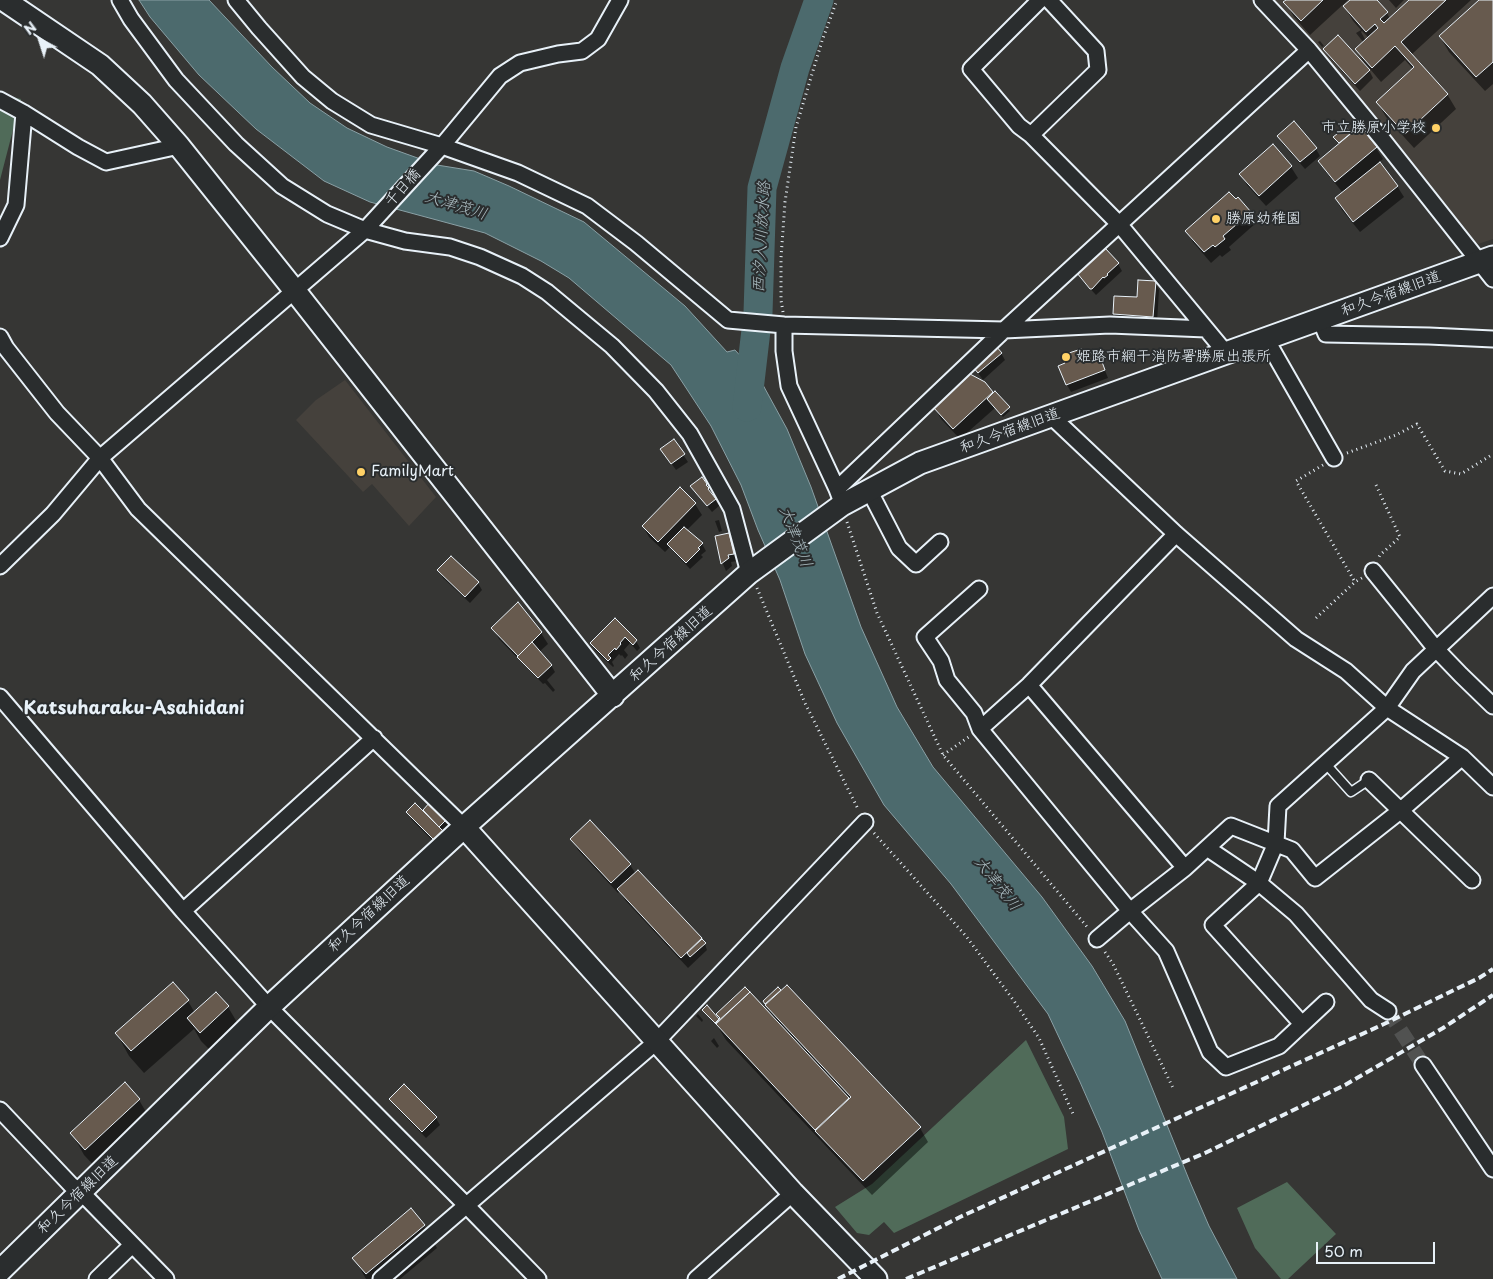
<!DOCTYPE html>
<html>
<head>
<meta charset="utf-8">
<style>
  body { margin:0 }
  #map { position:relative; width:1493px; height:1279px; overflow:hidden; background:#363634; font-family:"Playpen Sans",sans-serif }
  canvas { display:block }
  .north { position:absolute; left:15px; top:15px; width:50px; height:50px; -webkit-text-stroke:4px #2a2d2e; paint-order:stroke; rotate:320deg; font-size:14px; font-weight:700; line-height:20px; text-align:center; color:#e8f1f8 }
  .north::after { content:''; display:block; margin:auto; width:18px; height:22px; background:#e8f1f8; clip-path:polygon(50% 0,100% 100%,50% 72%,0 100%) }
  .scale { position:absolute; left:1316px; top:1242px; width:119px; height:22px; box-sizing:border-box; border:2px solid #e8f1f8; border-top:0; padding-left:6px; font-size:15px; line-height:18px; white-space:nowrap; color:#e8f1f8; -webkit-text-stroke:4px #2a2d2e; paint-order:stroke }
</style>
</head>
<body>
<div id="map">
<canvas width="1493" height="1279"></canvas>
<div class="north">N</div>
<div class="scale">50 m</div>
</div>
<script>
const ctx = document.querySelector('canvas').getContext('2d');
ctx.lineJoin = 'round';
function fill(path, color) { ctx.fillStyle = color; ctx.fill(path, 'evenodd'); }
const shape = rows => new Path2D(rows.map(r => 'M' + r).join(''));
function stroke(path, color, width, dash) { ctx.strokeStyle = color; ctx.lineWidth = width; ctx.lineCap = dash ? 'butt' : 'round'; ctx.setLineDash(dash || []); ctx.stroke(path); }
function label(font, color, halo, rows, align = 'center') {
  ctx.font = font + ' "Playpen Sans","Klee One",sans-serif'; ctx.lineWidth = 4; ctx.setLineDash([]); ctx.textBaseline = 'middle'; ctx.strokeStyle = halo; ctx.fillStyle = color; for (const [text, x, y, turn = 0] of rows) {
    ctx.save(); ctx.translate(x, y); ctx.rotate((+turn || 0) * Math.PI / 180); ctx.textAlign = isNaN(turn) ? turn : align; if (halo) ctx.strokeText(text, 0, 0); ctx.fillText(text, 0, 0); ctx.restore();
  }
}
const built = shape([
  [1272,0,1493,0,1493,239,1478,244,1471,239,1288,17],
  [345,380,436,497,409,526,372,484,363,492,296,420,316,400]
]);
const green = shape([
  [0,94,21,99,0,180],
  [1026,1040,1064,1117,1068,1149,894,1233,884,1222,869,1235,857,1233,835,1207,872,1184],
  [1287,1182,1336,1234,1288,1279,1281,1279,1255,1248,1237,1208]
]);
const water = shape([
  [139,0,209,0,272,67,310,103,347,128,387,147,437,165,474,171,509,186,584,222,685,306,727,352,735,350,757,374,787,429,811,487,861,627,897,707,933,767,1042,897,1092,966,1125,1021,1190,1182,1209,1226,1237,1279,1162,1279,1139,1230,1102,1132,1080,1082,1048,1014,951,884,884,805,837,723,805,654,780,580,758,530,741,485,711,426,671,365,569,278,541,261,485,233,370,202,324,181,256,129,199,75,150,17,139,0]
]);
const shadow = shape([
  [1288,0,1348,0,1310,35,1294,17,1285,2],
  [1349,0,1375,0,1387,13,1390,19,1411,0,1471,0,1411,55,1447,94,1456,109,1414,148,1386,117,1377,102,1413,69,1405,60,1381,82,1370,69,1369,70,1373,78,1360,91,1328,56,1324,49,1366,66,1357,50,1364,43,1356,33,1361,30,1353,21,1345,7,1351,1],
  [1362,31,1369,38,1366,41,1361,32],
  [1389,0,1404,0,1396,8],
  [1480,0,1493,0,1493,84,1485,91,1449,52,1440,37],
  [1320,41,1324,46,1322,47,1318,42],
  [1346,128,1351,135,1360,128,1376,148,1383,159,1378,163,1397,186,1404,197,1360,232,1342,210,1336,199,1343,193,1326,172,1320,161,1340,144,1337,140],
  [1278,136,1316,149,1320,156,1305,169,1282,143],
  [1273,146,1291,167,1298,178,1266,206,1247,185,1241,174],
  [1250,212,1256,223,1229,247,1231,250,1222,257,1220,255,1211,263,1193,242,1187,231],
  [1118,264,1122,271,1096,295,1082,280,1078,273],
  [1155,283,1159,290,1157,323,1118,320,1114,313,1138,299],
  [1001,353,1005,360,983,380,974,367],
  [1098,353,1108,378,1071,392,1067,385,1083,356,1091,355],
  [984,383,1010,411,1003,417,995,408,960,439,941,419,935,408],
  [674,441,688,462,676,470,666,456],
  [706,484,719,506,712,512,696,493,692,486],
  [680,489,695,504,702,515,686,531,702,544,706,551,701,555,703,557,690,569,673,551,670,547,665,552,649,537,643,526],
  [719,520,722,531,719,532,715,521],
  [729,535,733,542,737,561,731,562,732,566,726,571,723,564,717,537],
  [439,570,478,583,482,590,470,603,443,578],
  [615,619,636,641,640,648,637,651,630,643,624,650,628,655,625,659,622,655,621,656,619,654,612,662,614,666,613,667,595,650,591,643],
  [493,628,541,633,548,644,539,652,551,665,555,672,547,680,555,690,553,692,545,683,543,684,499,639],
  [431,803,447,819,451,826,438,846,412,820,408,813,422,812],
  [590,822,630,865,636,874,638,872,705,944,707,950,688,968,625,900,620,891,618,893,578,850,572,839],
  [745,989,773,1017,764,1002,780,991,920,1128,928,1142,872,1195,726,1040,718,1027,705,1013,716,1017],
  [216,994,228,1007,241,1029,214,1054,201,1041,194,1029,144,1073,129,1056,117,1034,188,1001,195,1013],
  [698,1014,703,1020,702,1022,696,1016],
  [714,1038,719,1046,717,1048,711,1041],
  [125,1084,139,1100,152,1122,99,1171,84,1155,72,1133],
  [391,1099,436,1118,440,1125,426,1138,395,1106],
  [411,1210,424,1226,437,1248,400,1279,366,1279,354,1258]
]);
const river = shape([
  [747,407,758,313,762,188,795,68,819,0]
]);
const building = shape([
  [1286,0,1323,0,1301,21,1283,2,1286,0],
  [1350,0,1377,0,1388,12,1380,19,1384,23,1409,0,1446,0,1401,42,1448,94,1405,134,1376,102,1414,67,1395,46,1372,68,1355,49,1378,28,1375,24,1366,32,1343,6,1350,0],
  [1479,0,1493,0,1493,62,1476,77,1439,36,1479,0],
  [1338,35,1370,70,1355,84,1323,49,1338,35],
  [1294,121,1317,148,1300,162,1277,136,1294,121],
  [1360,126,1377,147,1335,182,1318,161,1360,126],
  [1346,127,1351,133,1339,143,1333,137,1346,127],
  [1273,144,1292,166,1259,196,1239,174,1273,144],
  [1380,162,1398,186,1353,222,1335,198,1380,162],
  [1229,192,1236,199,1238,197,1251,212,1223,236,1225,239,1215,247,1213,245,1204,252,1185,231,1229,192],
  [1105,248,1119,263,1107,274,1108,275,1104,278,1103,277,1092,289,1090,289,1077,273,1105,248],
  [1138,280,1156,281,1153,317,1113,314,1114,296,1137,297,1138,280],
  [995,345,1002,353,978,373,973,367,995,345],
  [1081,349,1083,355,1090,352,1091,354,1098,351,1105,370,1066,385,1058,366,1065,363,1063,355,1081,349],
  [970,374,985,382,993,392,953,429,933,407,970,374],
  [995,391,1010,407,1001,415,987,399,995,391],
  [674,439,685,454,671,464,660,449,674,439],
  [702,477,707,484,706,485,709,488,708,489,716,499,707,506,690,486,702,477],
  [680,487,696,503,658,542,642,526,680,487],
  [684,527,703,543,698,548,700,549,686,563,667,544,684,527],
  [729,533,734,554,728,555,729,558,721,564,715,536,729,533],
  [451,556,479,582,465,597,437,570,451,556],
  [518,602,542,632,518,656,491,628,518,602],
  [615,618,637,640,633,645,625,637,620,643,621,644,616,650,615,648,608,655,611,658,608,661,590,643,615,618],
  [532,642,552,665,538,678,517,657,532,642],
  [431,801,448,818,439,827,423,810,431,801],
  [415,803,443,831,434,840,406,812,415,803],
  [590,820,631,864,611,883,570,839,590,820],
  [638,870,702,938,681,958,617,889,638,870],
  [702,939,706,943,690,957,687,953,702,939],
  [173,982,189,1000,131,1051,115,1033,173,982],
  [787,985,921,1127,863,1181,815,1131,851,1097,765,1005,787,985],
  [745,987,750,992,715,1024,720,1018,716,1014,745,987],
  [778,987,781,990,765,1004,763,1001,778,987],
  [216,992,229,1006,200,1033,187,1018,216,992],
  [750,992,849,1098,815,1130,716,1024,750,992],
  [707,1005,719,1019,715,1023,702,1010,707,1005],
  [125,1082,140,1099,85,1150,70,1133,125,1082],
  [404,1084,437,1117,422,1132,389,1099,404,1084],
  [411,1208,425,1225,366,1274,352,1258,411,1208]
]);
const streetTunnel = shape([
  [1388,1011,1423,1065]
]);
const path = shape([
  [783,312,781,300,781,258,785,202,796,127,822,41,837,0],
  [1347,453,1396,435,1417,424,1445,471,1461,474,1493,454],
  [1323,465,1296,481,1355,582],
  [1376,485,1400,537,1380,555,1378,559],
  [847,522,877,613,943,755,1088,928],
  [757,588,805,703,858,809],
  [1316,618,1355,582,1362,578],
  [943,755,970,736],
  [874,833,966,936,1014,1001,1039,1038,1073,1114],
  [1105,952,1113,964,1174,1090]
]);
const lane = shape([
  [1325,763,1351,792,1369,780]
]);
const street = shape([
  [120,0,131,19,176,80,236,144,282,186,327,214,365,230,405,241,450,247,480,257,522,276,547,292,612,346,656,391,690,434,732,509,749,573],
  [236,0,259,28,303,77,332,101,371,125,442,146,518,173,587,206,636,243,728,320,784,325,1004,330,1110,325,1206,329],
  [1040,0,971,69,1019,126,1031,135,1119,224,1226,353],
  [1262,0,1309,50,1383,140,1493,279],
  [0,100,24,113,78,147,106,162,179,146],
  [1031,135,1098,70,1096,51,1049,0],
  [0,238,16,205,24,113],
  [1320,319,1326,334,1429,336,1493,339],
  [784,325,784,351,789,386,837,489,840,497],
  [0,337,6,348,57,413,100,458,138,509,464,827],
  [1266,339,1334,458],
  [1051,416,1176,534,1296,639,1346,671,1387,708,1462,757,1493,787],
  [837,489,1004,330,1309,50],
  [869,490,899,548,916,564,940,542],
  [0,566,53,514,100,458,365,230,442,146,500,76,520,63,558,54,582,51,598,39,620,0],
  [1373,571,1436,649,1461,675,1493,706],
  [979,589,925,637,941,661,947,680,974,713,980,729,1130,911,1166,951,1210,1052,1226,1067,1279,1046,1326,1002],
  [1029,685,1185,868],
  [0,697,183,911,269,1007,466,1205,538,1279],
  [980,729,1029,685,1176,534],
  [1369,780,1472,880],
  [1207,848,1259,883,1296,914,1371,1000,1388,1011],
  [183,911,374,738],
  [1097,939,1130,911,1185,868,1231,826,1292,850,1315,878,1400,811,1462,757],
  [1302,1024,1213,925,1259,883,1276,843,1278,806,1387,708,1413,671,1493,596],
  [1423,1065,1493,1169],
  [0,1110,71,1185,81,1192,166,1279],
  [97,1279,132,1245],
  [381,1279,656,1042,865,822],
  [696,1279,793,1193]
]);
const secondary = shape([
  [4,0,100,65,142,104,179,146,295,291,613,696],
  [464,827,793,1193,876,1279],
  [0,1271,269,1007,464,827,749,573,842,505,920,463,1493,257]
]);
const rail = shape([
  [838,1279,960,1217,1384,1024,1479,978,1493,969],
  [906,1279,1205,1153,1345,1085,1443,1028,1493,995]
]);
const markers = [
  [1436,128,5,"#ffd166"],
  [1216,219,5,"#ffd166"],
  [1066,357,5,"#ffd166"],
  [361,472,5,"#ffd166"]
];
const poiNames = [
  ["市立勝原小学校",1426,128,"right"],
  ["勝原幼稚園",1226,219],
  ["姫路市網干消防署勝原出張所",1076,357],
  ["FamilyMart",371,472]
];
const streetNames = [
  ["千日橋",403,188,-48],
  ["和久今宿線旧道",1391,294,-20],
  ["和久今宿線旧道",1010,431,-20],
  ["和久今宿線旧道",671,644,-42],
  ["和久今宿線旧道",369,914,-43],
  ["和久今宿線旧道",78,1195,-44]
];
const waterNames = [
  ["大津茂川",456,206,17],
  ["西汐入川放水路",762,237,-87],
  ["大津茂川",795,537,69],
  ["大津茂川",997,884,52]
];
const quarterNames = [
  ["Katsuharaku-Asahidani",134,709]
];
fill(built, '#45413c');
fill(green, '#506b59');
fill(water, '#4c6a6d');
stroke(water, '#8aa0a5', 1);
fill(shadow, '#0007');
stroke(river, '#4c6a6d', 29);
fill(building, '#675a4e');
stroke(building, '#e8f1f8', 1);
stroke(streetTunnel, '#515251', 15, [15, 8]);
stroke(lane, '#e8f1f8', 11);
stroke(street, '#e8f1f8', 19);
stroke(secondary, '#e8f1f8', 25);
stroke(path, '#e8f1f8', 3, [1, 4]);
stroke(lane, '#2a2d2e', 8);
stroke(street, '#2a2d2e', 15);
stroke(secondary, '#2a2d2e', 21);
stroke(rail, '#e8f1f8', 4, [8, 4]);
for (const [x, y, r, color] of markers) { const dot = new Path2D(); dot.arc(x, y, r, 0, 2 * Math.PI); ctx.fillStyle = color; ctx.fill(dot); stroke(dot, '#2a2d2e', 2); }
label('15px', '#e8f1f8', '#2a2d2e', poiNames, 'left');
label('15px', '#e8f1f8', '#2a2d2e', streetNames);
label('italic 16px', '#aabbc0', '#2a2d2e', waterNames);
label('bold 18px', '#e8f1f8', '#2a2d2e', quarterNames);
</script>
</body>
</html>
